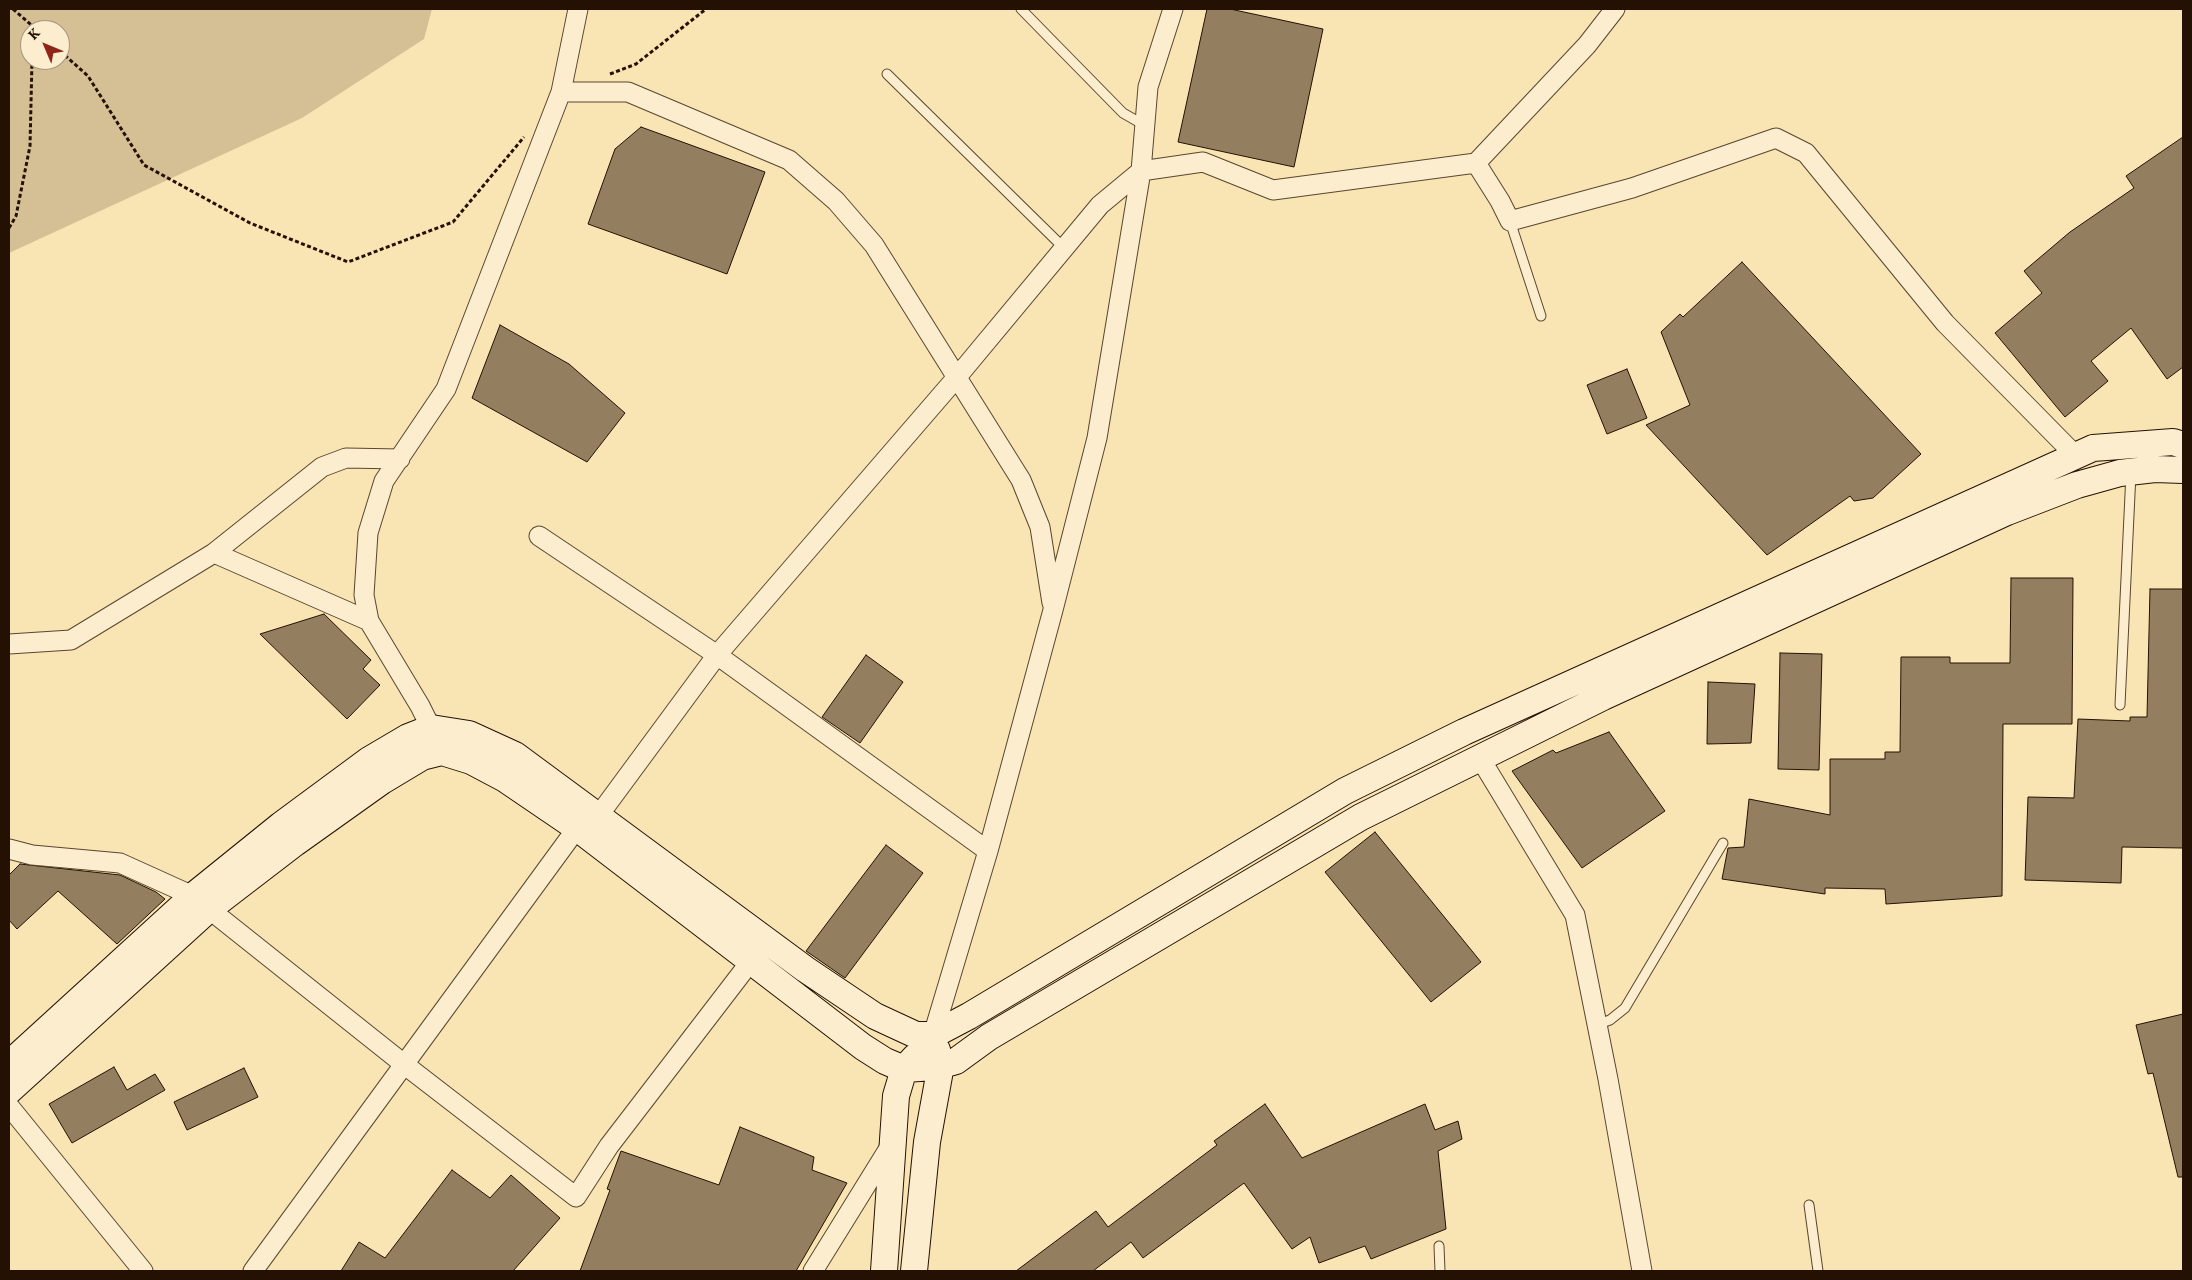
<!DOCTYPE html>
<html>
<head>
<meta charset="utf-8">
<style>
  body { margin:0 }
  #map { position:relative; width:2192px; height:1280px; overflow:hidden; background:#f9e4b3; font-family:Vollkorn,serif }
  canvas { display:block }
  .frame { position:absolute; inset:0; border:10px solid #241103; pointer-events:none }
  .north { position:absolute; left:20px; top:20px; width:50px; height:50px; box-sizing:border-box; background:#fbedce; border:1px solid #a5957d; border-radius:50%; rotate:315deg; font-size:14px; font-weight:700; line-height:20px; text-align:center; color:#241103 }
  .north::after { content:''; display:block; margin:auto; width:18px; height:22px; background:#8f2418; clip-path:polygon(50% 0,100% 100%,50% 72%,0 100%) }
</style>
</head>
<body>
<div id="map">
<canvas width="2192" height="1280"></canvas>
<div class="frame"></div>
<div class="north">K</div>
</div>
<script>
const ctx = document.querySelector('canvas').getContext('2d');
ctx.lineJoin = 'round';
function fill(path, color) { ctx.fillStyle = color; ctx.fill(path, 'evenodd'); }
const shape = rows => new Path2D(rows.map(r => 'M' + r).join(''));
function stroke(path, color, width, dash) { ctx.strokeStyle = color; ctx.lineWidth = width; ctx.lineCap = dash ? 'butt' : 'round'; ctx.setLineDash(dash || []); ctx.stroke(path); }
const green = shape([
  [9,9,432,9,424,39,302,118,9,253],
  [30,30,60,30,60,60,30,60]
]);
const building = shape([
  [1207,9,1230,9,1323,29,1294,167,1178,142,1207,9],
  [641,127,765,172,727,274,588,224,615,149,641,127],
  [2183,137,2183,367,2167,379,2131,328,2091,361,2108,381,2065,417,1995,333,2042,293,2024,271,2070,232,2134,188,2126,176,2183,137],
  [1742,262,1921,454,1873,498,1854,501,1850,496,1767,555,1646,425,1690,405,1661,332,1680,314,1683,317,1742,262],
  [500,325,569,364,625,413,587,462,472,398,500,325],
  [1627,369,1647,418,1607,434,1587,385,1627,369],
  [2011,578,2073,578,2072,724,2003,724,2002,896,1886,904,1885,889,1825,888,1825,894,1722,879,1728,848,1744,847,1749,799,1830,815,1830,759,1885,759,1885,752,1900,752,1901,657,1950,657,1950,663,2010,663,2011,578],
  [2150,589,2183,589,2183,848,2122,847,2121,883,2025,880,2028,797,2074,798,2078,719,2130,721,2130,717,2147,717,2150,589],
  [324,614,371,660,363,669,380,685,347,719,260,634,324,614],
  [1780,653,1822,654,1819,770,1778,769,1780,653],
  [866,655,903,682,860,743,822,717,866,655],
  [1708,682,1755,684,1751,743,1707,744,1708,682],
  [1609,732,1665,811,1582,868,1512,771,1553,750,1556,753,1609,732],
  [1375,832,1481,962,1431,1002,1325,872,1375,832],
  [886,845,923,873,845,978,806,951,886,845],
  [20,864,120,875,156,892,165,899,117,944,58,891,17,929,9,920,9,875,20,864],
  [2183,1014,2183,1177,2178,1177,2153,1073,2148,1074,2136,1025,2183,1014],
  [114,1067,127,1090,155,1074,165,1090,72,1143,49,1104,114,1067],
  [244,1068,258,1097,187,1130,174,1102,244,1068],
  [1265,1104,1302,1158,1425,1104,1435,1130,1458,1121,1462,1139,1438,1151,1446,1229,1371,1259,1365,1246,1319,1263,1310,1237,1292,1249,1244,1183,1143,1258,1131,1242,1093,1271,1016,1271,1096,1211,1108,1227,1217,1145,1214,1141,1265,1104],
  [740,1127,814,1157,812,1170,847,1183,796,1271,580,1271,610,1190,607,1189,621,1151,719,1185,740,1127],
  [452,1170,490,1198,511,1175,560,1218,513,1271,341,1271,359,1242,385,1258,452,1170]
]);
const path = shape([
  [13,9,37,30],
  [60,51,88,76,144,165,250,223,348,262,453,222,524,137],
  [610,74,636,64,706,9],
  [9,228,16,216,30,146,32,60]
]);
const lane = shape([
  [1021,9,1123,113,1137,121,1145,122],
  [887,74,1064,248],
  [1510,221,1541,316],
  [2120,705,2131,473],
  [1596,1025,1610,1020,1625,1008,1723,843],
  [1809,1205,1818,1271],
  [1439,1246,1440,1271]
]);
const street = shape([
  [561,92,628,92,789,160,836,201,874,245,1021,480,1040,527,1052,603],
  [1476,163,1500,201,1510,221,1632,188,1776,138,1806,153,1945,323,2076,456],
  [539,536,717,655,988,851],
  [214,553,322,467,346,458,400,459],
  [9,644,71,640,214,553,369,621],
  [431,728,420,706,369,621,364,595,368,533,384,481,446,389,561,92,578,9],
  [1480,758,1575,915,1608,1079,1642,1271],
  [599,815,717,655,957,377,1100,205,1141,171,1203,162,1273,190,1476,163,1587,45,1615,9],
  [9,849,32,855,120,863,193,896],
  [209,909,405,1065,576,1197,609,1146,751,961],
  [933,1035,988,851,1053,610,1097,438,1141,171,1148,87,1173,9],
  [9,1106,143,1271],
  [253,1271,577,828],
  [813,1271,891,1145]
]);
const secondary = shape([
  [9,1064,193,896,281,825,369,760,408,737,431,728,469,734,515,755,805,969,875,1016,916,1035,933,1035,969,1016,1345,791,1464,732,2093,448,2173,442,2183,445],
  [9,1091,209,909,295,843,382,781,422,757,442,752,471,761,505,779,577,828,863,1047,885,1061,904,1069,935,1067,956,1061,989,1037,1361,817,1603,697,2007,512,2077,485,2120,473,2155,469,2183,470],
  [884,1271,896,1096,904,1069,915,1057],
  [914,1271,927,1142,941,1065,937,1050]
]);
fill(green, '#d5c095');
fill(building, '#937f5f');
stroke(building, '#241103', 1);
stroke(lane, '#59462f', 11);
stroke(street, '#59462f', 21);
stroke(secondary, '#241103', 28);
stroke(path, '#241103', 3, [4, 2.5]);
stroke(lane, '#fbedce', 9);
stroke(street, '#fbedce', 19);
stroke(secondary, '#fbedce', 26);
</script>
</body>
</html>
